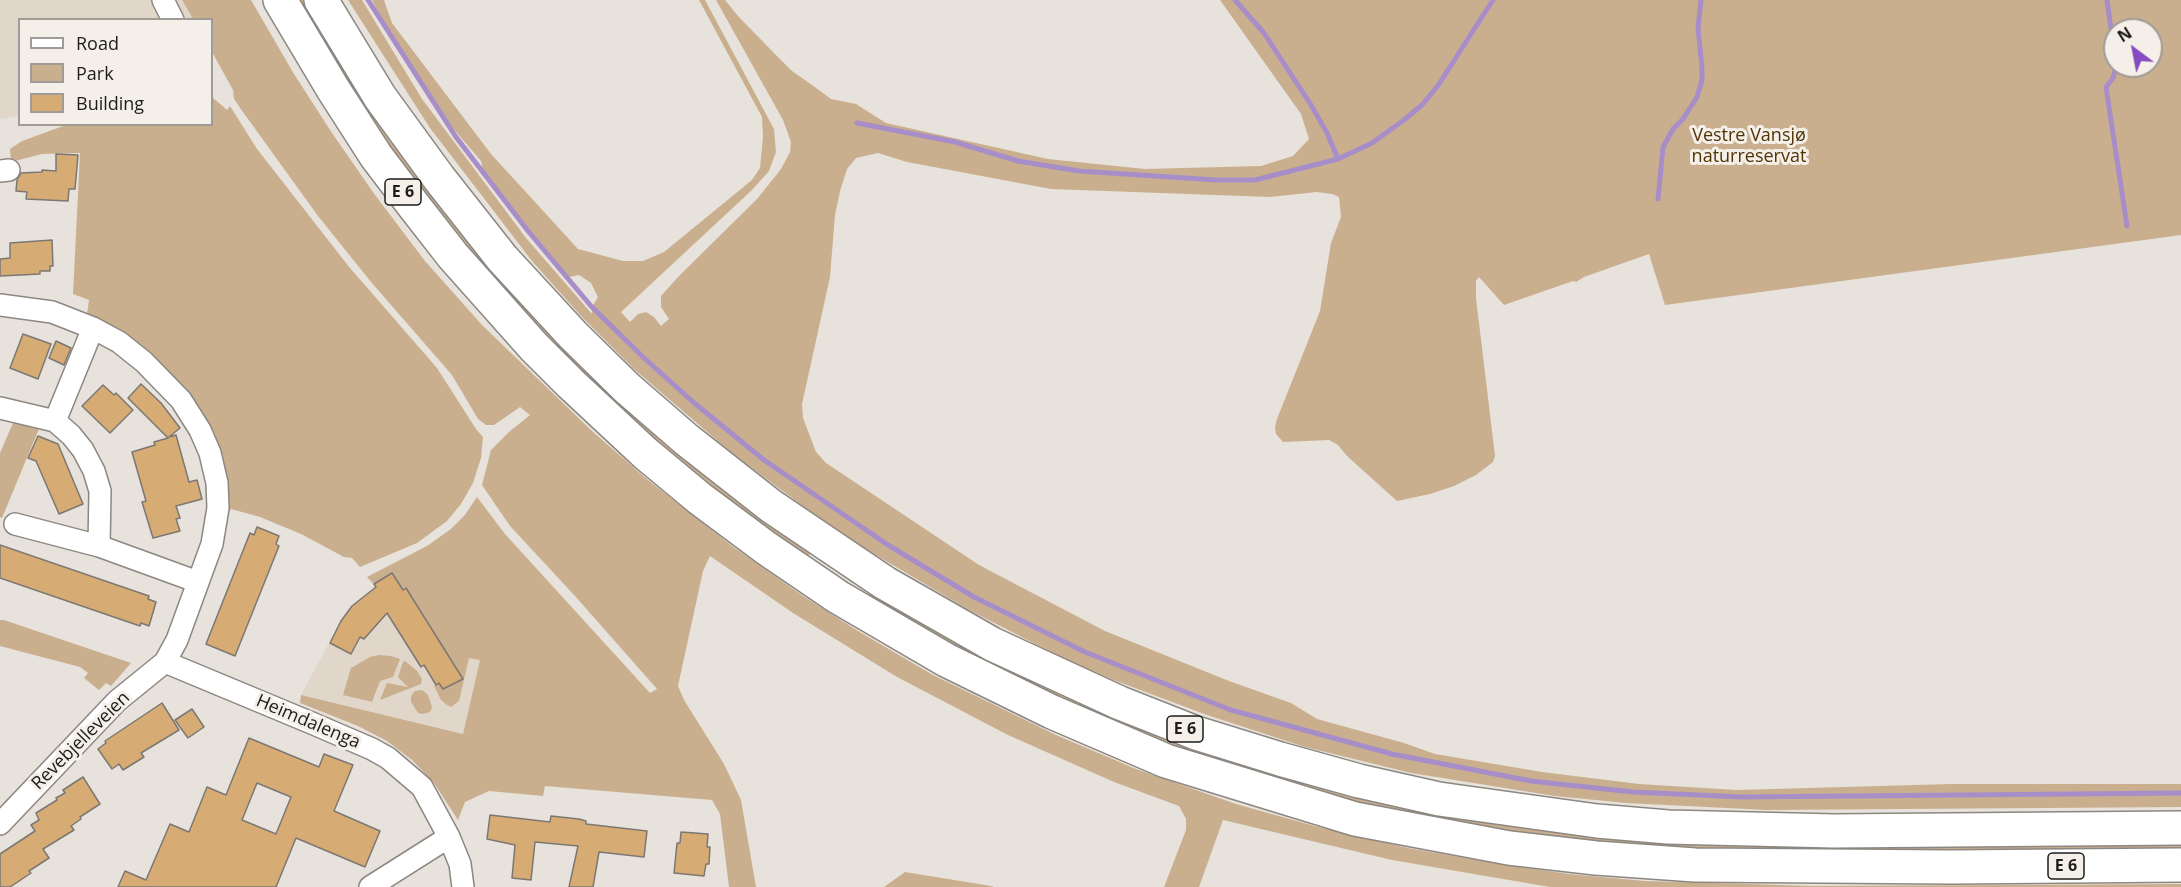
<!DOCTYPE html>
<html>
<head>
<meta charset="utf-8">
<style>
  body { margin:0 }
  #map { position:relative; width:2181px; height:887px; overflow:hidden; background:#e7e2dc; font-family:"Open Sans",sans-serif }
  canvas { display:block }
  .legend { position:absolute; left:18px; top:18px; width:195px; height:108px; box-sizing:border-box; background:#f5efe9; border:2px solid #9f9b96; margin:0; padding:8px 10px; list-style:none; font-size:18px; color:#1d1c19 }
  .legend li { display:flex; align-items:center; gap:12px; height:30px }
  .legend b { width:30px; border:2px solid #9f9b96 }
  .north { position:absolute; left:2103px; top:18px; width:60px; height:60px; box-sizing:border-box; background:#f5efe9; border:2px solid #9f9b96; border-radius:50%; rotate:328deg; font-size:16px; font-weight:700; line-height:24px; text-align:center; color:#1d1c19 }
  .north::after { content:''; display:block; margin:auto; width:21px; height:27px; background:#864bc1; clip-path:polygon(50% 0,100% 100%,50% 72%,0 100%) }
</style>
</head>
<body>
<div id="map">
<canvas width="2181" height="887"></canvas>
<ul class="legend">
<li><b style="height:8px;background:#fff"></b>Road</li>
<li><b style="height:16px;background:#caaf8e"></b>Park</li>
<li><b style="height:16px;background:#d7ac74"></b>Building</li>
</ul>
<div class="north">N</div>
</div>
<script>
const ctx = document.querySelector('canvas').getContext('2d');
ctx.lineJoin = 'round';
function fill(path, color) { ctx.fillStyle = color; ctx.fill(path, 'evenodd'); }
const shape = rows => new Path2D(rows.map(r => 'M' + r).join(''));
function stroke(path, color, width, dash) { ctx.strokeStyle = color; ctx.lineWidth = width; ctx.lineCap = dash ? 'butt' : 'round'; ctx.setLineDash(dash || []); ctx.stroke(path); }
function label(font, color, halo, rows, align = 'center') {
  ctx.font = font + ' "Open Sans",sans-serif'; ctx.lineWidth = 6; ctx.setLineDash([]); ctx.textBaseline = 'middle'; ctx.strokeStyle = halo; ctx.fillStyle = color; for (const [text, x, y, turn = 0] of rows) {
    ctx.save(); ctx.translate(x, y); ctx.rotate((+turn || 0) * Math.PI / 180); ctx.textAlign = isNaN(turn) ? turn : align; if (halo) ctx.strokeText(text, 0, 0); ctx.fillText(text, 0, 0); ctx.restore();
  }
}
const built = shape([
  [0,0,182,0,193,19,20,20,19,116,0,119],
  [477,497,480,660,463,734,301,695,341,621,359,600,376,588,367,577,427,546,451,529,465,515]
]);
const green = shape([
  [182,0,251,0,294,74,332,133,375,195,425,261,482,325,593,432,648,480,732,546,803,596,858,631,933,675,1056,735,1136,769,1236,804,1318,827,1408,848,1500,864,1569,874,1645,881,1813,886,2181,884,2181,887,1550,887,1392,860,1223,820,1199,887,1164,887,1186,830,1186,819,1179,806,1114,782,1008,735,897,677,793,613,710,556,703,571,678,686,684,700,724,764,741,800,756,887,729,887,720,814,712,800,545,786,543,796,489,791,465,802,458,820,434,783,412,760,387,741,358,726,300,703,301,695,463,734,480,660,469,658,459,701,451,707,447,705,441,700,434,686,439,683,443,689,454,684,451,676,458,671,442,645,406,588,403,590,392,574,374,584,367,577,427,546,451,529,465,515,477,497,505,534,650,693,657,689,575,596,510,526,482,485,491,450,509,432,530,415,520,407,494,425,486,425,478,419,452,375,371,282,318,216,243,112,234,99,233,90,212,52,212,20,193,19],
  [294,0,307,0,413,166,811,551,811,553,805,558,655,444,538,333,392,155],
  [348,0,362,0,422,99,526,238,592,314,592,307,598,297,591,283,579,275,569,277,548,257,513,212,483,170,481,161,434,106,395,46,372,0,384,0,392,23,491,154,578,249,623,261,643,261,664,252,752,180,760,168,763,137,762,117,699,0,705,0,774,129,776,152,769,171,752,190,621,312,630,322,638,314,646,312,654,317,661,326,669,319,661,307,661,296,679,276,757,199,781,169,790,152,791,142,783,120,716,0,725,0,738,16,773,52,792,71,812,85,831,99,856,104,886,123,1048,159,1145,169,1261,166,1293,156,1309,139,1301,114,1220,0,2181,0,2181,235,1665,305,1649,254,1584,277,1576,282,1573,281,1504,305,1479,277,1476,281,1476,298,1495,456,1493,462,1476,475,1454,486,1430,494,1397,501,1347,456,1338,445,1329,440,1283,442,1276,434,1275,427,1277,419,1320,311,1331,243,1341,217,1339,197,1332,194,1317,192,1270,197,1051,189,907,162,878,153,856,158,847,169,840,191,835,215,830,277,802,404,803,418,816,452,826,463,979,565,1105,631,1229,681,1291,703,1317,719,1404,743,1435,754,1542,772,1639,784,1737,790,1951,784,2181,784,2181,807,1767,810,1626,803,1555,796,1411,773,1305,747,1207,715,1111,679,1059,656,969,610,864,548,827,524,733,454,635,370,581,316,532,261,430,128],
  [2115,30,2151,30,2151,66,2115,66],
  [212,97,227,110,230,106,257,149,350,268,437,368,476,429,483,437,481,458,473,483,461,504,447,521,417,543,360,567,352,558,344,557,301,534,260,517,231,509,227,515,217,449,87,314,89,300,73,294,80,153,42,154,11,162,10,149,22,141,66,125,212,124],
  [16,416,41,424,2,518,0,517,0,453],
  [882,596,1364,797,2181,842,2181,851,1787,854,1587,845,1398,815,1204,761,1008,679,876,603],
  [0,620,4,620,131,663,111,686,106,683,99,690,84,678,88,673,80,667,0,646],
  [379,655,391,656,400,659,393,677,380,681,372,702,343,695,351,668,370,657],
  [405,661,417,671,422,679,421,684,380,700,387,683,408,687,398,677,403,662],
  [422,690,428,695,432,707,430,712,423,714,418,713,411,702,411,696,415,691],
  [905,872,991,886,994,887,884,887]
]);
const stream = shape([
  [368,0,456,137,528,231,591,306,643,357,693,402,764,460,888,545,974,597,1085,652,1231,710,1392,754,1531,781,1633,792,1741,797,2181,793],
  [1235,0,1264,33,1311,105,1327,133,1338,159],
  [2107,0,2115,58],
  [2116,66,2113,78,2106,87,2127,226],
  [857,123,955,142,1018,161,1079,171,1216,180,1255,180,1338,159,1372,143,1404,120,1423,104,1439,84,1493,0],
  [1658,199,1663,147,1673,129,1683,119,1697,97,1702,80,1702,68,1698,28,1701,0]
]);
const building = shape([
  [56,154,78,155,75,189,69,189,68,201,26,199,27,192,16,191,17,180,21,173,42,172,42,170,56,171,56,154],
  [52,240,53,266,50,266,50,271,40,271,40,274,0,276,0,259,10,258,10,243,52,240],
  [23,334,51,344,38,379,10,368,23,334],
  [56,341,71,348,64,365,49,358,56,341],
  [141,384,161,403,180,428,169,437,176,435,189,482,197,480,202,499,176,506,180,518,176,519,180,531,153,538,142,502,146,501,132,452,155,445,154,442,168,438,128,398,141,384],
  [103,385,114,395,116,393,133,410,110,433,82,406,103,385],
  [38,436,58,444,83,504,59,514,36,461,28,458,38,436],
  [257,527,279,536,276,544,279,546,235,656,206,644,250,533,254,535,257,527],
  [0,545,149,596,148,599,156,602,149,626,141,623,140,626,0,578,0,545],
  [392,573,403,590,406,588,463,679,443,689,439,683,436,685,424,665,421,667,387,613,364,639,360,637,351,654,330,643,341,621,352,606,376,587,374,584,392,573],
  [162,703,179,730,141,753,144,757,123,770,119,764,112,769,98,749,106,743,105,741,162,703],
  [192,709,204,727,188,738,175,720,192,709],
  [249,738,319,767,324,754,353,765,334,811,380,831,365,867,296,838,276,887,118,887,125,871,146,880,170,824,189,832,207,787,226,795,249,738],
  [257,783,291,797,276,834,242,820,257,783],
  [83,777,100,804,80,817,81,819,71,826,74,830,43,849,49,858,29,871,31,873,10,887,0,887,0,854,35,831,31,825,39,820,36,813,57,800,56,798,65,793,63,790,83,777],
  [490,815,550,822,551,816,579,819,586,821,586,824,647,831,644,857,599,852,593,887,569,887,578,846,535,842,531,880,512,878,515,845,487,839,490,815],
  [681,832,708,834,707,847,710,847,709,864,706,864,704,876,674,873,677,843,680,843,681,832]
]);
const street = shape([
  [163,0,173,20],
  [0,171,9,170],
  [0,305,52,312,93,328,119,342,144,362,181,400,200,430,210,453,217,483,218,508,212,544,177,640,165,662,117,701,0,824],
  [0,408,55,421,71,435,83,450,94,471,100,491,99,546,198,582],
  [55,421,93,328],
  [15,524,99,546],
  [165,662,314,724,372,749,388,758,422,787,449,837,460,864,463,887],
  [370,887,449,837]
]);
const highway = shape([
  [280,0,333,89,376,156,414,206,453,256,534,347,570,383,645,453,699,498,766,548,838,597,946,660,1052,712,1166,761,1355,819,1509,848,1596,858,1695,865,1951,867,2181,865],
  [321,0,380,97,439,178,502,258,573,335,627,388,687,440,771,506,885,583,992,644,1120,703,1196,733,1280,759,1359,781,1439,799,1597,821,1668,827,1834,831,2181,828]
]);
const shields = [
  [403,192,36],
  [1185,729,36],
  [2066,866,36]
];
const shieldNames = [
  ["E 6",403,192],
  ["E 6",1185,729],
  ["E 6",2066,866]
];
const parkNames = [
  ["Vestre Vansjø",1749,136],
  ["naturreservat",1749,157]
];
const streetNames = [
  ["Heimdalenga",308,722,23],
  ["Revebjelleveien",81,741,-45]
];
fill(built, '#e0d6ca');
fill(green, '#caaf8e');
stroke(stream, '#a78ec8', 5);
fill(building, '#d7ac74');
stroke(building, '#7c7772', 1.5);
stroke(street, '#8c8781', 24);
stroke(highway, '#8c8781', 36);
stroke(street, '#fff', 21);
stroke(highway, '#fff', 33);
for (const [x, y, w] of shields) { const box = new Path2D(); box.roundRect(x - w / 2, y - 13, w, 26, 4.5); ctx.fillStyle = '#f5efe9'; ctx.fill(box); stroke(box, '#1d1c19', 1.5); }
label('bold 16px', '#1d1c19', null, shieldNames);
label('18px', '#513405', '#f5efe9', parkNames);
label('18px', '#1d1c19', '#f5efe9', streetNames);
</script>
</body>
</html>
